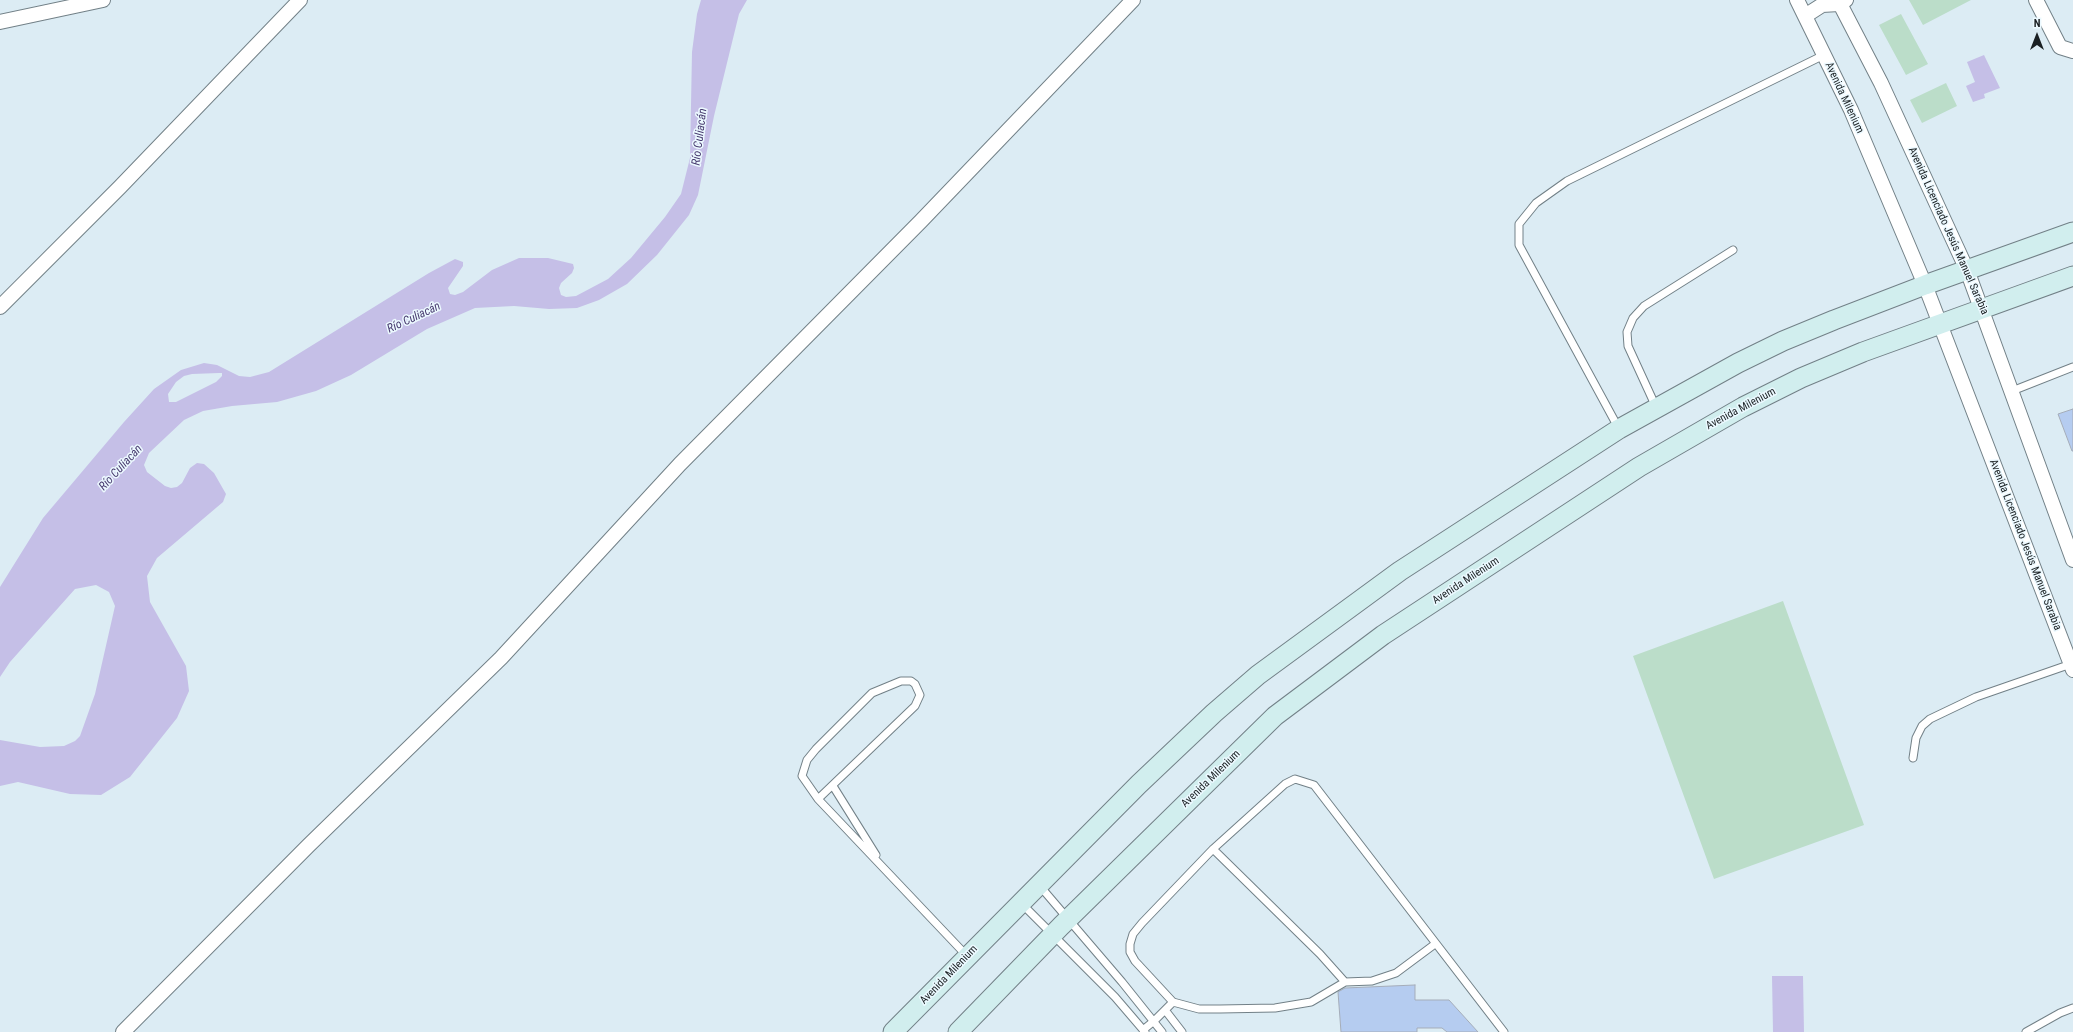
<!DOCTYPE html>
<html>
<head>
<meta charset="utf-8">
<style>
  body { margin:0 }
  #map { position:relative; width:2073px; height:1032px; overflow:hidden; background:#dcecf4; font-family:"Roboto Condensed",sans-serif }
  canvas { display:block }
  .north { position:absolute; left:2017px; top:16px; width:40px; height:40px; -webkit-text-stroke:3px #ecf9ff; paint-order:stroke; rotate:0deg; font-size:11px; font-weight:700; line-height:16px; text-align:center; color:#1a2023 }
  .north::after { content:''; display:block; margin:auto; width:14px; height:18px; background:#1a2023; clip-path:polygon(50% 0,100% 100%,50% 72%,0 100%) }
</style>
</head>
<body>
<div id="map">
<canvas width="2073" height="1032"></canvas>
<div class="north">N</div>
</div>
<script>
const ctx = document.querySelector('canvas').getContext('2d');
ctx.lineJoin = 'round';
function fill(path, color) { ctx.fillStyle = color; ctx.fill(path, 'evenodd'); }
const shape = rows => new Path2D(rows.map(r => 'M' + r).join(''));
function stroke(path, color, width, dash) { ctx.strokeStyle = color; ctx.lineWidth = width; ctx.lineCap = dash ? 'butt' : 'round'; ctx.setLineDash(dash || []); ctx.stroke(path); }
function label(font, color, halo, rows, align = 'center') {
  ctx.font = font + ' "Roboto Condensed",sans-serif'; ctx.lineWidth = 3; ctx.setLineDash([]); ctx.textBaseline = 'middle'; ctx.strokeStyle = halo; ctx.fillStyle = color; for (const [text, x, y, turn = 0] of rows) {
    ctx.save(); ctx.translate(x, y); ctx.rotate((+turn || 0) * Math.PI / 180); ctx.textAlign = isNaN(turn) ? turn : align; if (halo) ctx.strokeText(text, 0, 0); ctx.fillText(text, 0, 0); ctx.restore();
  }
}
const green = shape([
  [1909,0,1971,0,1923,25],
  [1901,14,1928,64,1906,75,1879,25],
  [1946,83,1957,106,1922,123,1910,100],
  [1783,601,1864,825,1714,879,1633,656]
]);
const water = shape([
  [701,0,747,0,739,14,714,116,698,195,689,215,657,255,627,284,599,300,577,308,549,309,514,306,475,308,427,329,351,375,316,391,277,402,232,406,203,411,184,420,149,453,144,465,147,472,165,486,171,488,177,487,182,483,190,468,197,463,204,464,214,473,226,494,223,502,157,558,147,576,150,602,186,666,189,691,177,718,130,777,101,795,70,794,18,782,0,786,0,740,40,747,64,746,75,741,80,736,95,694,115,606,109,592,96,585,75,589,10,662,0,677,0,587,43,518,124,422,154,389,181,370,204,363,217,365,239,376,250,377,269,372,429,273,455,259,463,262,463,266,448,288,450,294,455,295,463,292,492,270,519,258,548,258,573,264,574,268,572,273,561,283,559,288,561,295,566,297,576,296,608,279,631,258,665,217,681,194,690,158,692,52,697,14],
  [219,373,222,373,222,376,216,382,176,402,169,402,168,394,176,382,184,376,192,374],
  [1984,55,2000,88,1984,94,1985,98,1973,102,1966,86,1975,82,1967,62],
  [1772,976,1803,976,1804,1032,1773,1032]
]);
const building = shape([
  [2073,409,2073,451,2072,451,2058,414,2073,409],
  [1415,985,1415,1000,1449,1000,1478,1032,1447,1032,1442,1028,1417,1028,1417,1032,1341,1032,1338,992,1345,988,1415,985]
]);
const lane = shape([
  [2012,391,2073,367],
  [1656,407,1628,346,1627,332,1633,318,1644,306,1733,250],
  [1619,429,1519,245,1519,224,1536,203,1567,181,1824,55],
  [1913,758,1916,738,1922,726,1930,719,1976,697,2071,664],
  [833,786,876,855],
  [818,799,915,706,920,695,915,684,911,681,901,681,872,693,816,749,807,760,802,776,818,799,967,956],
  [1213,849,1142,923,1133,934,1130,944,1130,952,1135,961,1173,1002,1199,1009,1220,1009,1275,1008,1311,1002,1345,982,1372,981,1396,973,1435,944],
  [1039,885,1122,982,1162,1032],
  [1022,904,1115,997,1145,1032],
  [1345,982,1320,954,1213,849,1285,784,1295,779,1314,785,1504,1032],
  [1165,1010,1182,1032],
  [1143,1030,1154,1021,1173,1002],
  [2026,1032,2060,1013,2073,1008]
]);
const street = shape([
  [1797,0,1851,110,1925,285,2073,670],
  [1838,0,1881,83,1967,270,2073,560],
  [2036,0,2060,47,2073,51],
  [1805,16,1822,5,1839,4,1846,0],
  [0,22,103,0],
  [0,307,120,187,300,0],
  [123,1032,309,845,501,658,680,464,921,221,1133,0]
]);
const secondary = shape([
  [893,1032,1139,784,1214,713,1258,675,1400,571,1619,429,1738,363,1783,341,1834,320,1925,285,2073,232],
  [958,1032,1061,926,1275,716,1383,635,1639,467,1743,407,1801,378,1863,352,2073,276]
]);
const streetNames = [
  ["Avenida Milenium",1844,98,65],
  ["Avenida Licenciado Jesús Manuel Sarabia",1948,231,66],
  ["Avenida Milenium",1741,409,-28],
  ["Avenida Licenciado Jesús Manuel Sarabia",2025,545,69],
  ["Avenida Milenium",1466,581,-33],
  ["Avenida Milenium",1211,779,-44],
  ["Avenida Milenium",949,975,-46]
];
const waterNames = [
  ["Río Culiacán",700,137,-83],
  ["Río Culiacán",414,318,-25],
  ["Río Culiacán",121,468,-47]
];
fill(green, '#bbddc9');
fill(water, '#c5bfe7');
fill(building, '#b5ccf0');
stroke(building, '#a5adb9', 1);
stroke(lane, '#728087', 9);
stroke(street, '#728087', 16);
stroke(secondary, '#728087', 21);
stroke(lane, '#fff', 7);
stroke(street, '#fff', 14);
stroke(secondary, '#d1eeee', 19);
label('11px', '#1a2023', '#ecf9ff', streetNames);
label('italic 12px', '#473a6f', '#ecf9ff', waterNames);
</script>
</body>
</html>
